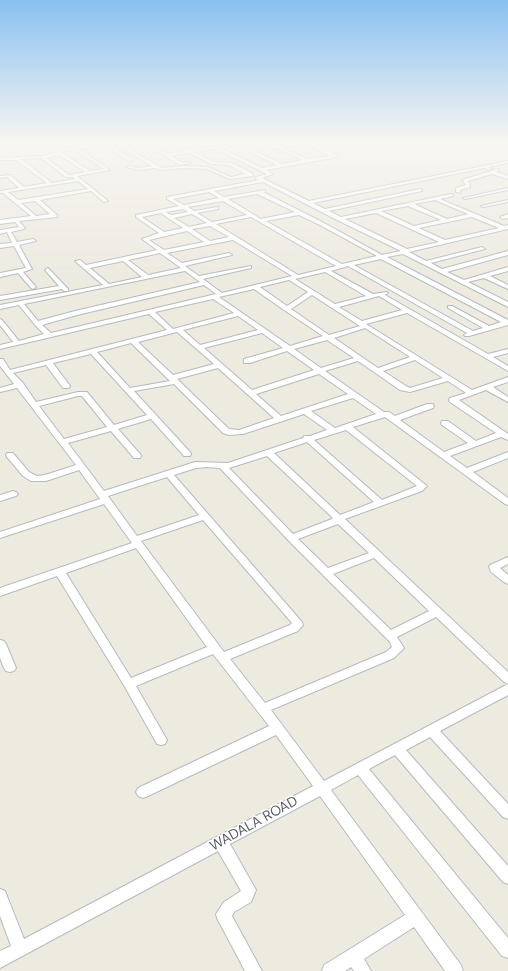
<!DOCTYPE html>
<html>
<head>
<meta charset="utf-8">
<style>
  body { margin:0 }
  canvas { display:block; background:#edeae0 }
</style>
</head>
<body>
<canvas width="508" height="971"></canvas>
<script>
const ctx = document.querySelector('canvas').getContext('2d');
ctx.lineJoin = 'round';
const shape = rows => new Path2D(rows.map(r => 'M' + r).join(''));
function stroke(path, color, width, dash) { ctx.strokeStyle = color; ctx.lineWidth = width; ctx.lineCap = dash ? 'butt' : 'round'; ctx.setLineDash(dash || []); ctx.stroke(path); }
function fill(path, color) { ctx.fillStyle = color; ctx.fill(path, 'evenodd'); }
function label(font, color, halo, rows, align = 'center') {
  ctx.font = font + ' "DM Sans",sans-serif'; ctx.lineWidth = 3; ctx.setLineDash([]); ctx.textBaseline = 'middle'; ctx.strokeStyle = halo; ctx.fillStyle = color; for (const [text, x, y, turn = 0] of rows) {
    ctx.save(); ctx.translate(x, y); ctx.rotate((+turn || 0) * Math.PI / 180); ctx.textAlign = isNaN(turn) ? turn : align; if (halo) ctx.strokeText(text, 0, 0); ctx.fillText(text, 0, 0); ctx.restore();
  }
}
const minor = shape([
  [25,142,35,142,0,147,0,145,25,142],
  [44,142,48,142,59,149,108,142,119,143,139,142,122,145,162,168,183,166,208,167,231,177,245,174,229,165,211,164,189,153,171,156,183,163,189,162,191,163,180,165,142,142,147,142,167,154,185,151,169,142,174,142,191,150,212,147,203,142,208,142,217,146,256,142,221,148,262,168,277,165,248,151,272,147,263,142,268,142,277,146,300,142,305,142,314,146,345,142,318,147,337,155,337,157,266,170,273,174,262,178,309,201,508,161,508,163,489,167,491,169,489,170,484,168,313,203,325,209,420,189,422,190,422,191,329,211,341,217,451,194,453,194,453,196,440,199,504,226,508,225,508,229,409,252,426,261,482,247,485,249,431,263,442,269,508,251,508,255,447,272,464,280,508,267,508,271,490,276,508,285,508,289,484,278,468,282,508,302,508,307,403,254,387,257,508,320,508,325,469,336,465,336,464,335,467,333,348,266,331,271,373,294,387,292,388,293,385,295,488,354,508,349,508,353,493,357,508,366,508,371,407,313,366,324,472,390,508,377,508,382,493,387,508,397,508,402,486,390,459,400,508,434,508,440,501,437,450,456,467,468,508,452,508,458,473,472,508,498,508,505,505,504,385,417,353,427,427,486,422,491,345,519,508,672,508,684,504,682,436,617,397,637,404,648,394,658,271,710,324,781,508,684,508,695,440,731,508,804,508,819,503,817,430,737,406,750,508,866,508,884,503,882,395,755,369,769,508,938,508,958,502,956,358,775,331,790,461,965,463,971,445,971,414,927,364,959,371,971,354,971,351,967,345,971,322,971,324,965,405,915,320,796,230,844,256,890,251,902,234,912,232,916,262,971,245,971,217,918,216,914,224,902,241,891,218,851,0,968,0,951,11,946,0,916,0,889,5,891,24,939,313,786,276,735,148,796,143,798,138,796,136,792,138,788,269,726,213,654,136,686,167,740,165,744,161,745,157,744,125,687,57,576,0,596,0,588,132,543,104,504,0,538,0,532,100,499,79,470,46,481,31,481,23,476,7,457,6,455,7,453,13,453,29,472,37,476,45,475,76,465,17,388,0,392,0,388,14,384,0,366,0,359,3,359,10,370,167,330,149,314,0,349,0,345,13,342,0,325,0,319,2,320,19,341,44,334,35,325,19,305,0,309,0,305,103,285,75,261,80,260,86,265,157,250,142,239,159,233,136,217,136,215,179,206,167,199,167,197,259,180,256,179,256,177,267,174,216,149,194,152,214,162,232,163,252,173,253,176,230,179,207,169,183,168,161,170,155,168,138,170,126,167,128,166,138,168,152,166,114,143,79,149,110,170,77,176,108,201,104,202,91,191,40,200,57,215,57,217,19,221,25,228,24,229,11,232,17,242,33,239,36,241,19,245,32,269,23,272,36,287,33,289,31,288,18,273,0,277,0,273,26,268,14,246,0,248,0,244,12,243,7,232,0,234,0,230,19,227,15,222,0,224,0,220,31,216,3,193,0,193,0,191,19,188,7,177,0,178,0,176,10,175,24,187,47,183,16,160,0,160,0,158,42,156,58,152,44,142],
  [304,144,330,156,308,159,281,148,304,144],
  [276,148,303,160,282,164,255,151,276,148],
  [74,149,104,169,90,171,64,154,62,151,74,149],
  [59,155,60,155,85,172,69,175,46,158,59,155],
  [41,158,66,177,73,177,75,179,52,183,21,159,41,158],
  [78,181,88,189,18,200,8,192,78,181],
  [263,182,337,220,401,251,382,255,322,222,263,192,265,192,265,190,224,197,214,191,263,182],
  [209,192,219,198,184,205,173,199,209,192],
  [257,194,295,212,261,219,228,199,257,194],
  [435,200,468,214,447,219,414,204,435,200],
  [35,201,50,214,36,216,21,203,35,201],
  [223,201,247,215,212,222,197,213,218,209,218,207,194,211,188,207,223,201],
  [408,206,441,220,414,226,381,211,408,206],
  [183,209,188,212,171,215,166,212,183,209],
  [161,213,168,218,183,228,164,232,142,217,161,213],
  [376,213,439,242,407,249,345,219,376,213],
  [192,214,207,223,189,227,174,218,192,214],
  [299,215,318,224,377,256,342,264,266,221,299,215],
  [251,217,336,266,298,275,216,224,251,217],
  [472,217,499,228,445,240,419,228,472,217],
  [210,226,229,237,210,241,192,229,210,226],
  [187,231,204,242,164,250,149,240,187,231],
  [233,240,292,276,222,293,203,279,251,268,251,266,199,276,185,266,232,255,229,253,182,263,167,253,233,240],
  [160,253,181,268,148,275,128,260,160,253],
  [381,259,501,322,489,326,452,306,448,306,448,308,483,328,473,331,354,265,381,259],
  [123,261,142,277,109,284,90,268,123,261],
  [185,271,200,282,75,311,38,321,24,304,185,271],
  [325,272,366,296,335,304,295,279,325,272],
  [289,280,308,292,287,306,260,287,289,280],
  [204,285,216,294,51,333,42,325,77,315,204,285],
  [254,289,284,310,323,336,290,346,219,297,254,289],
  [312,295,360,326,329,335,291,309,312,295],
  [379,296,402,310,362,321,339,307,379,296],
  [213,299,234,313,173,329,155,312,213,299],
  [238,316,258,330,200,345,183,330,238,316],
  [365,328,410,357,378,368,334,338,365,328],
  [177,332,214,364,173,375,138,342,177,332],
  [262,333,283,348,244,359,244,363,250,363,287,351,314,370,252,390,204,348,262,333],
  [327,340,354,358,321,368,294,349,327,340],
  [131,343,170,381,130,388,97,352,131,343],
  [91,354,147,415,114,425,87,392,78,392,36,402,23,383,13,373,46,365,63,388,69,388,70,386,53,363,91,354],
  [415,360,443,378,410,388,406,386,383,371,415,360],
  [358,361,400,390,410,392,448,381,466,393,450,398,449,400,450,402,496,433,476,441,448,421,442,421,441,423,442,425,468,443,444,452,400,420,433,408,434,406,433,404,427,404,395,416,389,412,384,412,325,371,358,361],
  [218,368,274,418,239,430,229,429,177,379,218,368],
  [319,374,348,394,281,416,256,394,319,374],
  [174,384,223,433,229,435,243,434,304,414,327,430,310,436,304,436,303,438,228,463,195,462,104,491,68,443,111,431,134,458,140,458,141,456,140,454,118,429,151,419,184,456,190,456,191,454,190,452,134,391,174,384],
  [78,396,82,396,107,427,64,439,39,406,78,396],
  [353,398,376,414,335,428,311,411,353,398],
  [346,430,417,486,382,500,314,440,346,430],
  [307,442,374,502,340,515,274,453,307,442],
  [267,456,333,518,332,519,293,534,229,468,267,456],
  [207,467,220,468,288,540,390,642,392,647,386,652,265,703,230,659,298,631,303,625,302,622,174,475,196,468,207,467],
  [167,477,199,515,137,536,108,496,167,477],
  [203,520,292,623,290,625,224,652,141,541,203,520],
  [338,524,369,553,328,568,298,539,338,524],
  [136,548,207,647,131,678,66,573,136,548],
  [374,558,429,611,391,630,333,574,374,558],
  [113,148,133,159,133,160,129,161,112,150,113,148],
  [497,169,499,170,496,172,508,176,508,179,492,174,468,181,470,184,470,187,460,190,460,193,456,192,456,188,466,185,462,180,497,169],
  [508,188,508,190,465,199,463,198,508,188],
  [508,200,508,202,483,207,481,206,508,200],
  [508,214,508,218,503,219,500,217,508,214],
  [48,268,68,289,68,291,64,291,62,289,0,300,0,296,59,286,45,270,48,268],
  [13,491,16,492,18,494,16,496,0,501,0,495,13,491],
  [508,557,508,564,500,568,508,575,508,584,504,582,491,572,489,567,490,565,508,557],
  [0,640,4,641,6,644,16,668,14,671,10,672,6,671,4,668,0,658,0,640]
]);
const nearStreetnames = [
  ["WADALA ROAD",254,824,-29]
];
stroke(minor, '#b6b9be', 2);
fill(minor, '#fff');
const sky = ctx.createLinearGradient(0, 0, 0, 278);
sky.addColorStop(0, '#8ac0f1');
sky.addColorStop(0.51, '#f7f6f1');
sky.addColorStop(1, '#f7f6f100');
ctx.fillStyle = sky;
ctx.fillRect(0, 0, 508, 278);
label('14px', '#595d62', '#fff', nearStreetnames);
</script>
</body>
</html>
